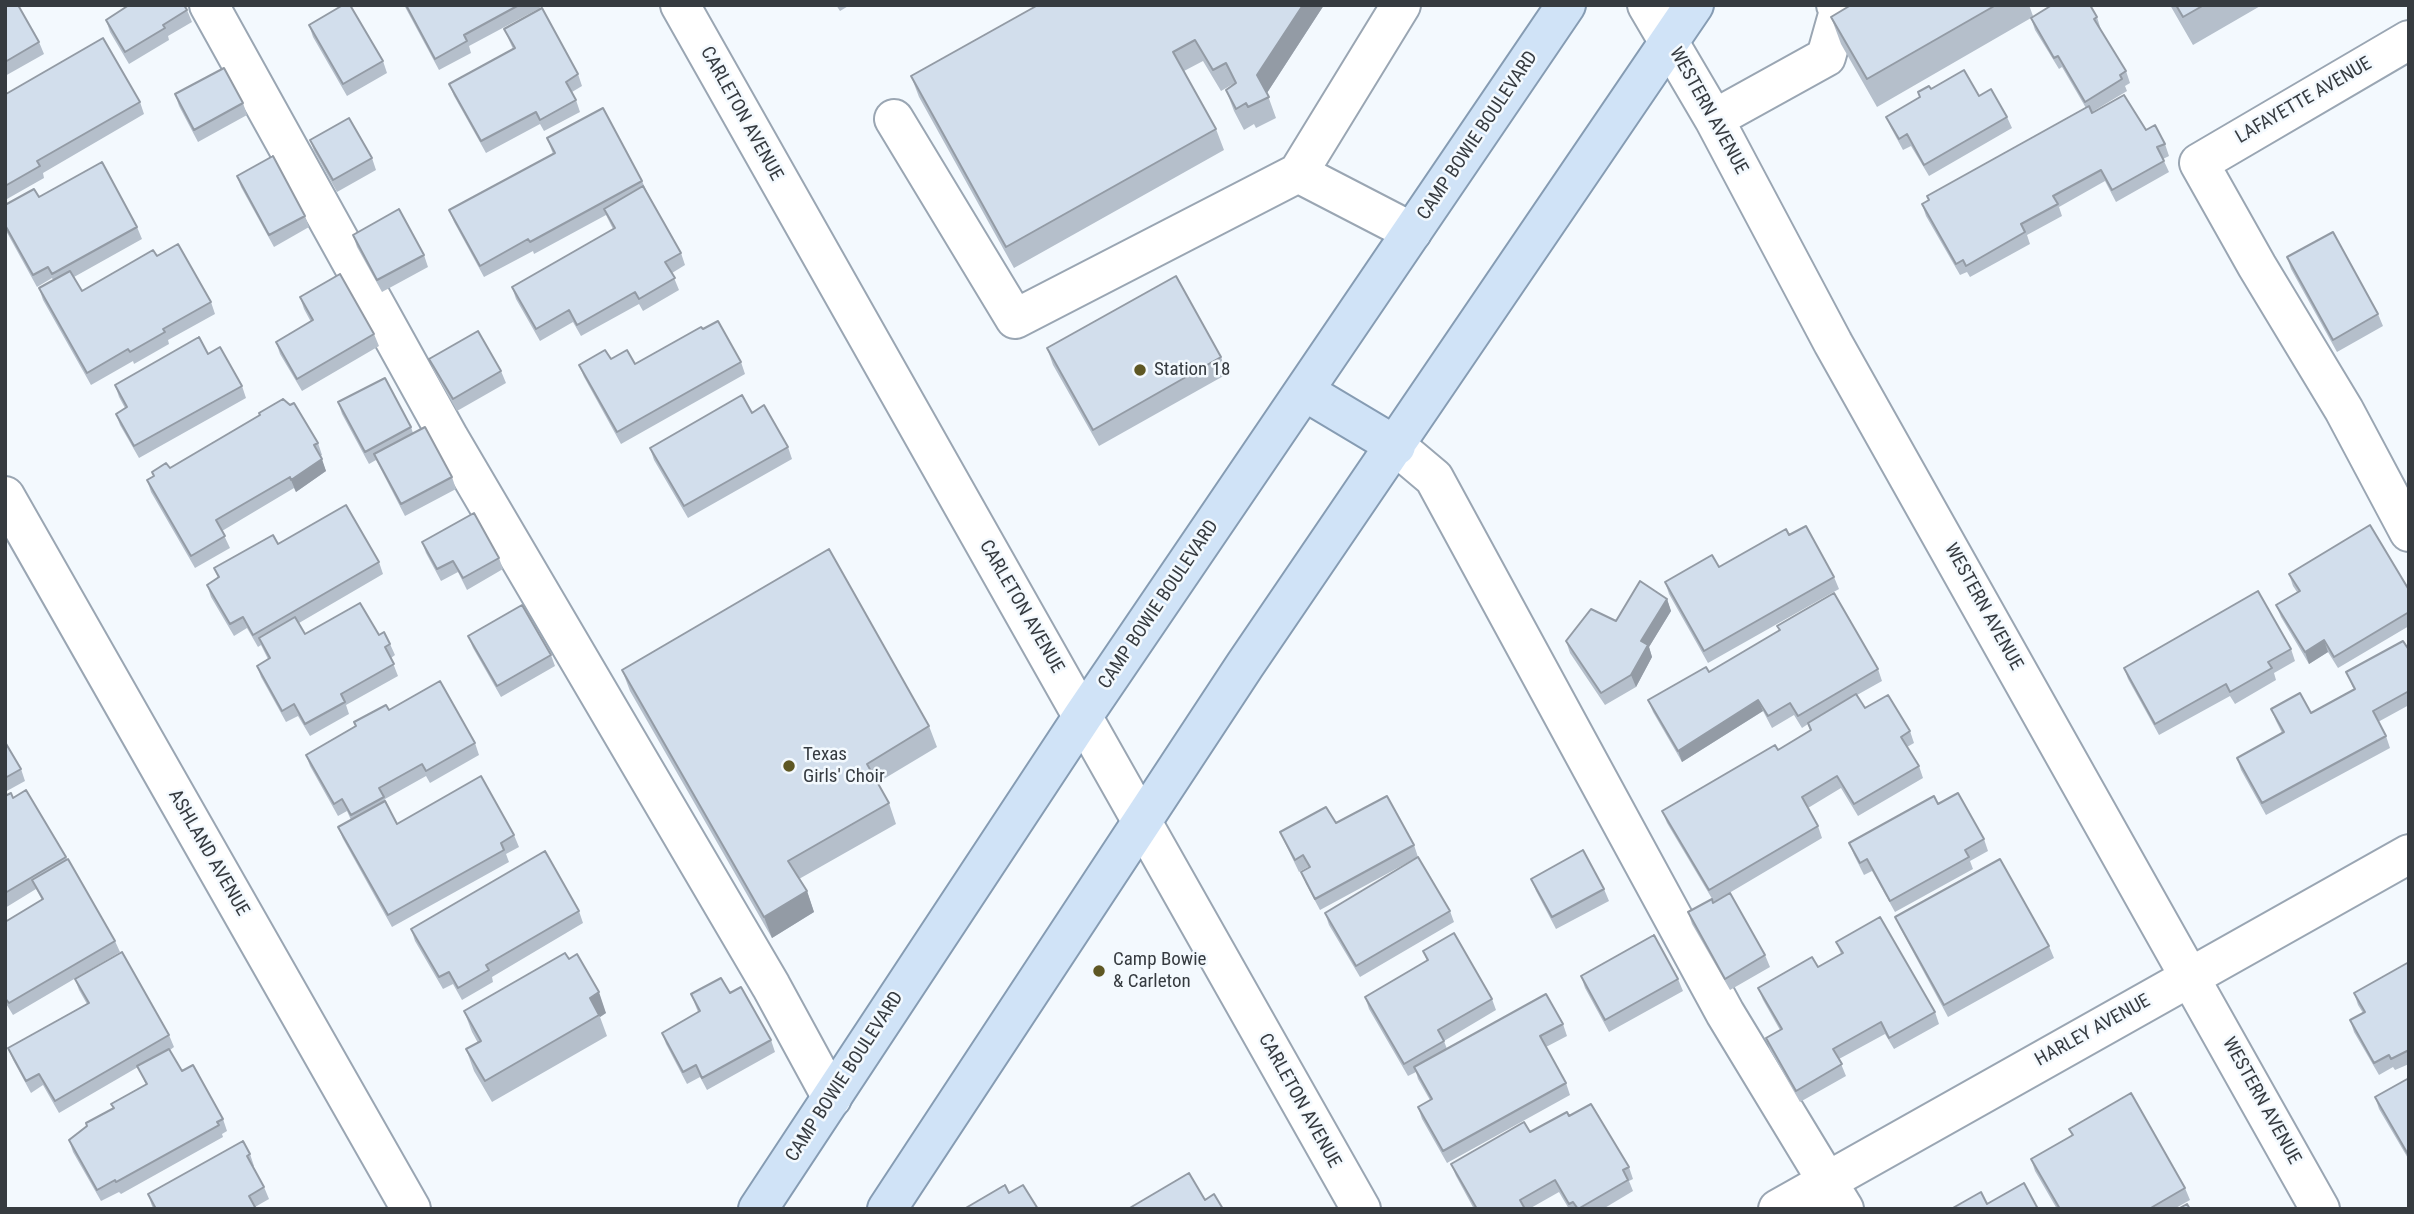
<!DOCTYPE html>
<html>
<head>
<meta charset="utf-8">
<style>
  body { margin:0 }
  #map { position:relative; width:2414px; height:1214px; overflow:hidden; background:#f3f9fe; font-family:"Roboto Condensed",sans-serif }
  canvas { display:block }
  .frame { position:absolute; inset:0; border:7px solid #363b40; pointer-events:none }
</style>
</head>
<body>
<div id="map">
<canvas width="2414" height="1214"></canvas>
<div class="frame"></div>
</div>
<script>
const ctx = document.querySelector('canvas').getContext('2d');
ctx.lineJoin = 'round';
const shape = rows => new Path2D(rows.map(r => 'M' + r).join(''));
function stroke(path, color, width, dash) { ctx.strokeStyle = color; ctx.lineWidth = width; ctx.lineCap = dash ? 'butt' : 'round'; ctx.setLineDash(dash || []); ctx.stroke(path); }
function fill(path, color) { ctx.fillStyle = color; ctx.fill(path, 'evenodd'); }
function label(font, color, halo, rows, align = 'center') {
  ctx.font = font + ' "Roboto Condensed",sans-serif'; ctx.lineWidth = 5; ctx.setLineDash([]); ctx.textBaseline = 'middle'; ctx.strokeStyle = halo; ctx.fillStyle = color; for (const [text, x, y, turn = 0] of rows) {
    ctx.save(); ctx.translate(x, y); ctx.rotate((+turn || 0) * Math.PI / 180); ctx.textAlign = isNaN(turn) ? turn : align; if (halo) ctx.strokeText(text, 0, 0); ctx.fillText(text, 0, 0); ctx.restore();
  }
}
const minor = shape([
  [209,5,449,438,771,986,832,1098],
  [680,5,1361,1209],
  [1647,5,1714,119,1833,343,2320,1209],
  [2409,40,2199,163,2257,266,2344,410,2409,532],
  [894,119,1015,319,1298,173,1401,5],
  [1714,119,1826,57,1839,11,1836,5],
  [1298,173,1412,232],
  [1396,446,1434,478,1725,1013,1844,1209],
  [5,496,411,1209],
  [1778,1209,2409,854]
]);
const major = shape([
  [1304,391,1396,446],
  [758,1209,1083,716,1566,5],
  [887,1209,1245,665,1694,5]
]);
const wall = shape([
  [5,5,39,42,44,54,5,76],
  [404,5,539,5,540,8,469,46,471,53,439,70],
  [836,5,850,5,840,11],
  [1324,5,1267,93,1276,118,1256,128,1254,124,1244,130,1234,111,1226,90,1233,84,1221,91,1203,61,1184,71,1216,129,1224,150,1014,268,919,97,911,76],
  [1851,5,2029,5,2033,16,2097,17,2101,30,2126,71,2130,83,2125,86,2127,91,2092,112,2146,130,2165,144,2169,156,2163,159,2169,172,2116,202,2105,181,2059,207,2062,216,2027,235,2030,244,1970,277,1967,272,1960,275,1926,216,1922,204,1929,200,1927,196,2086,108,2062,67,2059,69,2035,30,2031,18,1877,107,1841,44,1831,17],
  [2170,5,2262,5,2193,45],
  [187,10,192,22,168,36,169,40,129,64,110,32,106,20],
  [309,25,383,61,387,73,347,96,313,37],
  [504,29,578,74,582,86,572,92,576,100,580,112,544,131,540,124,486,153,454,96,449,84,513,49],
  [1931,89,1979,96,2007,117,2012,128,1929,176,1911,146,1903,150,1891,128,1886,117,1920,97,1918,92],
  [5,92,6,94,140,102,144,114,43,173,44,178,7,199,5,196],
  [175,94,243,103,247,115,198,142,179,106],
  [547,138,642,181,647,192,681,253,685,265,672,273,679,290,643,311,639,304,581,336,573,322,540,341,516,299,512,287,613,229,606,215,534,254,533,251,484,277,454,222,449,210,553,154],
  [310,140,372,158,376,170,337,192,314,151],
  [237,176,305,216,309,227,274,247,241,187],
  [39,197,137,227,142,239,74,277,82,291,157,256,211,302,215,314,168,340,169,344,134,364,133,361,91,385,43,300,39,288,53,280,52,278,37,287,5,229,5,205],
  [353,235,424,255,428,267,382,292,357,247],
  [2287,257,2378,314,2383,326,2337,352,2291,269],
  [300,297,374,334,379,346,302,391,280,354,276,342,311,322,304,309],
  [703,329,741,362,745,374,621,444,584,377,579,365,611,359,635,364],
  [1047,348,1221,357,1227,374,1099,446,1053,365],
  [208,354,242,386,246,398,139,458,120,425,116,414,125,408,119,397,115,385],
  [429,359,501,371,506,383,457,411,434,371],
  [338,402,411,427,413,433,452,477,456,489,405,516,376,460,369,464,342,414],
  [752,413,788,447,792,459,688,518,654,460,650,448],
  [318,443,322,455,320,456,326,471,296,492,294,488,222,531,230,548,195,568,151,492,147,480,154,476,152,472,170,468],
  [1789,535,1834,577,1839,589,1708,663,1669,594,1665,582,1719,567],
  [422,542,499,558,503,569,467,590,458,572,441,581,426,553],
  [278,544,379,562,383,574,299,623,305,634,379,635,390,644,395,655,391,658,398,676,346,705,349,714,310,736,298,716,286,722,261,677,257,666,268,659,261,645,258,647,247,628,234,636,211,597,207,585,218,578,214,568],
  [2289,574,2409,590,2409,626,2338,668,2328,652,2309,664,2281,617,2276,605,2297,592,2293,586],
  [1667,599,1671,611,1649,647,1652,657,1636,687,1605,705,1570,653,1566,641],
  [1777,626,1878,669,1882,681,1857,695,1865,708,1910,731,1914,743,1907,747,1919,766,1923,778,1858,816,1841,788,1808,808,1818,826,1822,838,1714,902,1667,823,1662,811,1778,750,1810,730,1808,724,1802,728,1794,715,1772,728,1763,711,1682,762,1653,712,1648,700,1709,672,1779,631],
  [468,636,551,655,555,666,501,697,473,648],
  [2291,649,2295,661,2274,673,2276,680,2235,704,2230,696,2159,735,2128,679,2124,668],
  [2409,650,2409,705,2378,722,2386,736,2390,748,2266,815,2241,770,2237,758,2282,733,2276,721,2271,709,2311,713,2354,690,2346,672],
  [622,670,929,726,937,747,877,783,889,803,896,824,799,879,807,891,814,912,772,938,630,691],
  [389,710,475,743,479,755,430,783,426,776,385,799,397,824,514,835,519,847,506,854,509,862,392,927,343,839,338,827,351,820,347,811,338,816,310,766,306,755,355,726,354,722],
  [5,742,21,769,25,781,5,792],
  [5,796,13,798,66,857,115,941,120,952,13,1015,5,1002,5,922,42,900,36,889,5,908],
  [1938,804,1984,839,1988,851,1970,861,1973,869,1895,912,1872,871,1864,875,1854,855,1849,843],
  [1336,823,1414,845,1418,857,1320,910,1306,884,1301,872,1308,868,1308,867,1299,872,1285,843,1280,832],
  [1531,879,1604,889,1609,901,1556,929,1536,891],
  [1713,903,1765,955,1770,967,1730,990,1692,924,1688,912],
  [579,911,583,923,492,977,493,982,462,1000,453,984,443,989,415,941,411,929],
  [1450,911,1454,922,1360,977,1329,925,1325,913],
  [1895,917,2049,946,2054,958,1948,1017,1900,928],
  [1836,942,1935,1012,1939,1024,1894,1049,1885,1034,1839,1059,1846,1076,1800,1102,1770,1050,1766,1038,1780,1030,1763,1000,1758,988,1818,967,1841,954],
  [1423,951,1492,999,1496,1010,1444,1041,1447,1049,1563,1024,1567,1036,1546,1047,1566,1083,1570,1095,1447,1163,1422,1119,1418,1107,1430,1100,1418,1079,1416,1072,1408,1076,1369,1009,1365,997,1427,961],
  [569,959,606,1013,600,1017,607,1036,492,1102,474,1071,466,1049,478,1043,472,1032,464,1011],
  [2409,962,2409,1064,2395,1070,2393,1067,2379,1075,2354,1032,2350,1020,2363,1013,2358,1005,2354,993],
  [1581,976,1678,979,1683,991,1609,1032,1585,988],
  [75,979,169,1035,174,1047,170,1050,182,1071,223,1119,227,1131,222,1134,223,1137,121,1194,119,1192,101,1201,73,1152,69,1140,113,1108,111,1104,146,1085,138,1067,59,1113,43,1085,31,1093,13,1060,8,1048,87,1004,79,990],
  [730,993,771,1040,775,1052,707,1090,700,1077,687,1084,666,1044,662,1033,698,1012,691,994],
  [2409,1078,2409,1160,2379,1109,2375,1097],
  [1569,1116,1629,1167,1633,1179,1629,1181,1633,1191,1603,1209,1569,1209,1559,1192,1529,1209,1474,1209,1456,1176,1451,1164],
  [2069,1129,2185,1188,2190,1200,2174,1209,2057,1209,2035,1171,2031,1159,2072,1136],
  [250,1154,254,1166,253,1166,264,1187,269,1199,255,1207,256,1209,154,1209,152,1206,148,1194]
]);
const shadedWall = shape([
  [1303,5,1324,5,1265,96,1257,75],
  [322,459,326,471,296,492,291,480],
  [1667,599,1671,611,1649,647,1652,657,1636,687,1631,675,1641,641],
  [2324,640,2328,652,2309,664,2305,652],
  [1758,700,1763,711,1682,762,1678,751],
  [807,891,814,912,772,938,764,917],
  [599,992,606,1013,600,1017,590,998]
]);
const building = shape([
  [5,5,18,5,39,42,5,62,5,5],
  [129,5,184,5,187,10,163,25,165,28,125,52,106,20,129,5],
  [343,5,350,5,383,61,343,84,309,25,343,5],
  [406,5,519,5,464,35,467,41,435,59,406,5],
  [1038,5,1303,5,1257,75,1269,97,1248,107,1246,103,1236,109,1226,90,1236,83,1226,63,1213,70,1195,40,1173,52,1216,129,1006,247,911,76,1038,5],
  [1851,5,1996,5,1867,79,1831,17,1851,5],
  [2052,5,2090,5,2097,17,2094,19,2126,71,2120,75,2122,79,2085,102,2058,56,2054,58,2031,18,2052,5],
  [2176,5,2204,5,2183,17,2176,5],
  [542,8,578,74,566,82,576,100,540,120,536,112,481,141,449,84,515,48,504,29,542,8],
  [103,38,140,102,37,161,40,166,5,186,5,92,6,94,103,38],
  [224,68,243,103,194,130,175,94,224,68],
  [1964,70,1979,96,1991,89,2007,117,1924,165,1907,134,1899,139,1886,117,1920,97,1918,92,1929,86,1931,89,1964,70],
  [2124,95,2146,130,2155,125,2165,144,2157,147,2164,161,2112,190,2101,170,2053,196,2058,204,2021,224,2025,232,1966,266,1963,260,1956,264,1922,204,1929,200,1927,196,2089,106,2092,113,2124,95],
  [603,108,642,181,530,242,528,239,480,266,449,210,555,153,547,138,603,108],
  [349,118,372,158,333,180,310,140,349,118],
  [273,156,305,216,269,235,237,176,273,156],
  [102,162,137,227,52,274,48,267,33,275,5,225,5,205,34,189,39,197,102,162],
  [643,186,681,253,665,262,675,278,639,299,635,292,577,325,569,310,536,329,512,287,615,228,604,209,643,186],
  [399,209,424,255,377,280,353,235,399,209],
  [2333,232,2378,314,2333,340,2287,257,2333,232],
  [178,244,211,302,163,329,165,332,130,352,128,349,87,373,39,288,70,271,82,291,153,250,157,256,178,244],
  [340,274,374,334,297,379,276,342,313,320,300,297,340,274],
  [1176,276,1221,357,1093,430,1047,348,1176,276],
  [718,321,741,362,617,432,579,365,605,350,611,359,627,350,635,364,701,327,703,329,718,321],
  [478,331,501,371,453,399,429,359,478,331],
  [199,337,208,354,220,347,242,386,134,446,116,414,127,407,115,385,199,337],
  [385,378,411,427,365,452,338,402,385,378],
  [742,395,752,413,764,405,788,447,684,506,650,448,742,395],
  [283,399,290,405,294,403,318,443,314,445,322,459,291,480,290,477,216,520,225,536,191,556,147,480,154,476,152,472,166,463,170,468,260,415,259,413,283,399],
  [425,427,452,477,401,504,374,454,425,427],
  [346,505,379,562,253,635,243,617,230,624,207,585,219,577,214,568,273,535,278,544,346,505],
  [474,513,499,558,463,578,453,561,437,569,422,542,474,513],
  [2370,525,2409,590,2409,612,2334,657,2324,640,2305,652,2276,605,2300,591,2289,574,2370,525],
  [1806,526,1834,577,1704,651,1665,582,1712,555,1719,567,1786,529,1789,535,1806,526],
  [829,549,929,726,867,764,889,803,788,861,807,891,764,917,622,670,829,549],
  [1640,581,1667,599,1641,641,1648,645,1631,675,1601,693,1566,641,1591,609,1616,621,1640,581],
  [2258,591,2291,649,2268,662,2272,668,2230,692,2226,684,2155,724,2124,668,2258,591],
  [1834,593,1878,669,1798,716,1790,703,1768,716,1758,700,1678,751,1648,700,1706,667,1709,672,1780,630,1777,626,1834,593],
  [360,603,379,635,384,632,390,644,385,647,394,664,341,694,345,702,305,724,294,704,282,711,257,666,270,658,259,638,295,617,305,634,360,603],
  [522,605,551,655,497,686,468,636,522,605],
  [2403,641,2409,650,2409,691,2373,711,2386,736,2262,803,2237,758,2284,732,2271,709,2300,693,2311,713,2355,689,2346,672,2403,641],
  [440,681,475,743,426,771,422,764,379,788,384,797,351,815,342,799,334,804,306,755,356,726,354,722,386,705,389,710,440,681],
  [1856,694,1865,708,1888,695,1910,731,1901,737,1919,766,1854,804,1837,776,1802,797,1818,826,1709,890,1662,811,1775,745,1778,750,1811,730,1808,723,1856,694],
  [5,742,21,769,5,778,5,742],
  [481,776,514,835,501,843,504,850,388,915,338,827,385,801,397,824,481,776],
  [26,790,66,857,5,893,5,796,11,793,13,798,26,790],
  [1958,793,1984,839,1965,850,1969,857,1890,901,1867,859,1860,863,1849,843,1934,796,1938,804,1958,793],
  [1387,796,1414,845,1315,899,1301,872,1310,867,1303,855,1295,860,1280,832,1326,807,1336,823,1387,796],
  [1583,850,1604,889,1552,917,1531,879,1583,850],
  [545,851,579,911,486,965,489,970,458,988,449,972,439,977,411,929,545,851],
  [1418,857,1450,911,1356,966,1325,913,1418,857],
  [68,859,115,941,9,1003,5,998,5,922,43,899,32,880,68,859],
  [2000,859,2049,946,1944,1005,1895,917,2000,859],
  [1730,893,1765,955,1725,979,1688,912,1712,899,1713,903,1730,893],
  [1880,917,1935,1012,1889,1038,1881,1022,1833,1049,1842,1064,1796,1091,1766,1038,1782,1029,1758,988,1812,957,1818,967,1843,953,1836,942,1880,917],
  [1454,933,1492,999,1438,1030,1444,1041,1404,1064,1365,997,1428,960,1423,951,1454,933],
  [1654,935,1678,979,1605,1020,1581,976,1654,935],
  [122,952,169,1035,55,1101,39,1074,26,1081,8,1048,89,1003,75,979,122,952],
  [565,953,569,959,577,954,599,992,590,998,599,1015,485,1081,466,1049,481,1041,464,1011,565,953],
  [2409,962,2409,1050,2391,1059,2389,1055,2374,1063,2350,1020,2365,1012,2354,993,2409,962],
  [721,978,730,993,741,987,771,1040,702,1078,696,1065,683,1072,662,1033,700,1011,691,994,721,978],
  [1546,994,1563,1024,1540,1036,1566,1083,1443,1151,1418,1107,1432,1099,1414,1067,1546,994],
  [169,1049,182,1071,193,1065,223,1119,217,1122,219,1125,116,1182,115,1180,97,1190,69,1140,87,1126,86,1123,114,1108,111,1104,147,1084,137,1066,169,1049],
  [2409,1078,2409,1156,2375,1097,2409,1078],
  [2131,1093,2185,1188,2149,1209,2060,1209,2031,1159,2073,1135,2069,1129,2131,1093],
  [1591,1104,1629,1167,1623,1170,1628,1180,1578,1209,1573,1202,1569,1204,1555,1180,1520,1200,1525,1209,1477,1209,1451,1164,1524,1122,1530,1132,1567,1112,1569,1116,1591,1104],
  [243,1141,250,1154,247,1156,264,1187,249,1196,256,1209,156,1209,148,1194,243,1141],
  [1189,1173,1205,1200,1214,1194,1223,1209,1128,1209,1189,1173],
  [2024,1183,2038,1209,1951,1209,1981,1192,1987,1204,2024,1183],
  [1005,1185,1009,1193,1023,1185,1038,1209,964,1209,1005,1185],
  [2187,1204,2190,1209,2178,1209,2187,1204]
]);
const markers = [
  [1140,370,7,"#5e5723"],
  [789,766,7,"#5e5723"],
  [1099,971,7,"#5e5723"]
];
const streetNames = [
  ["LAFAYETTE AVENUE",2304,101,-30],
  ["WESTERN AVENUE",1708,111,61],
  ["CARLETON AVENUE",741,114,61],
  ["CAMP BOWIE BOULEVARD",1478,136,-56],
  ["CAMP BOWIE BOULEVARD",1159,605,-56],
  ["CARLETON AVENUE",1021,607,60],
  ["WESTERN AVENUE",1983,607,61],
  ["ASHLAND AVENUE",208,853,60],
  ["HARLEY AVENUE",2093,1031,-29],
  ["CAMP BOWIE BOULEVARD",845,1077,-57],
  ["CARLETON AVENUE",1299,1101,61],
  ["WESTERN AVENUE",2261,1101,61]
];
const poiNames = [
  ["Station 18",1154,370],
  ["Texas",803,755],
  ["Girls' Choir",803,777],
  ["Camp Bowie",1113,960],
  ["& Carleton",1113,982]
];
stroke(minor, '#9aa6b3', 42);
stroke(major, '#869cb3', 42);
stroke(minor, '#fff', 38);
stroke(major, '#d0e3f7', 38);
fill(wall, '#b5bfcb');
fill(shadedWall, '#939ba5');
fill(building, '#d2deec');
stroke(building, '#939ba5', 2);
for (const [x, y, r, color] of markers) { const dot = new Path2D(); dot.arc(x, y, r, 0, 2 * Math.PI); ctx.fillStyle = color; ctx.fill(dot); stroke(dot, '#f3f9fe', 2.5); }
label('19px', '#363b40', '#f3f9fe', streetNames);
label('19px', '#363b40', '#f3f9fe', poiNames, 'left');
</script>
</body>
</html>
